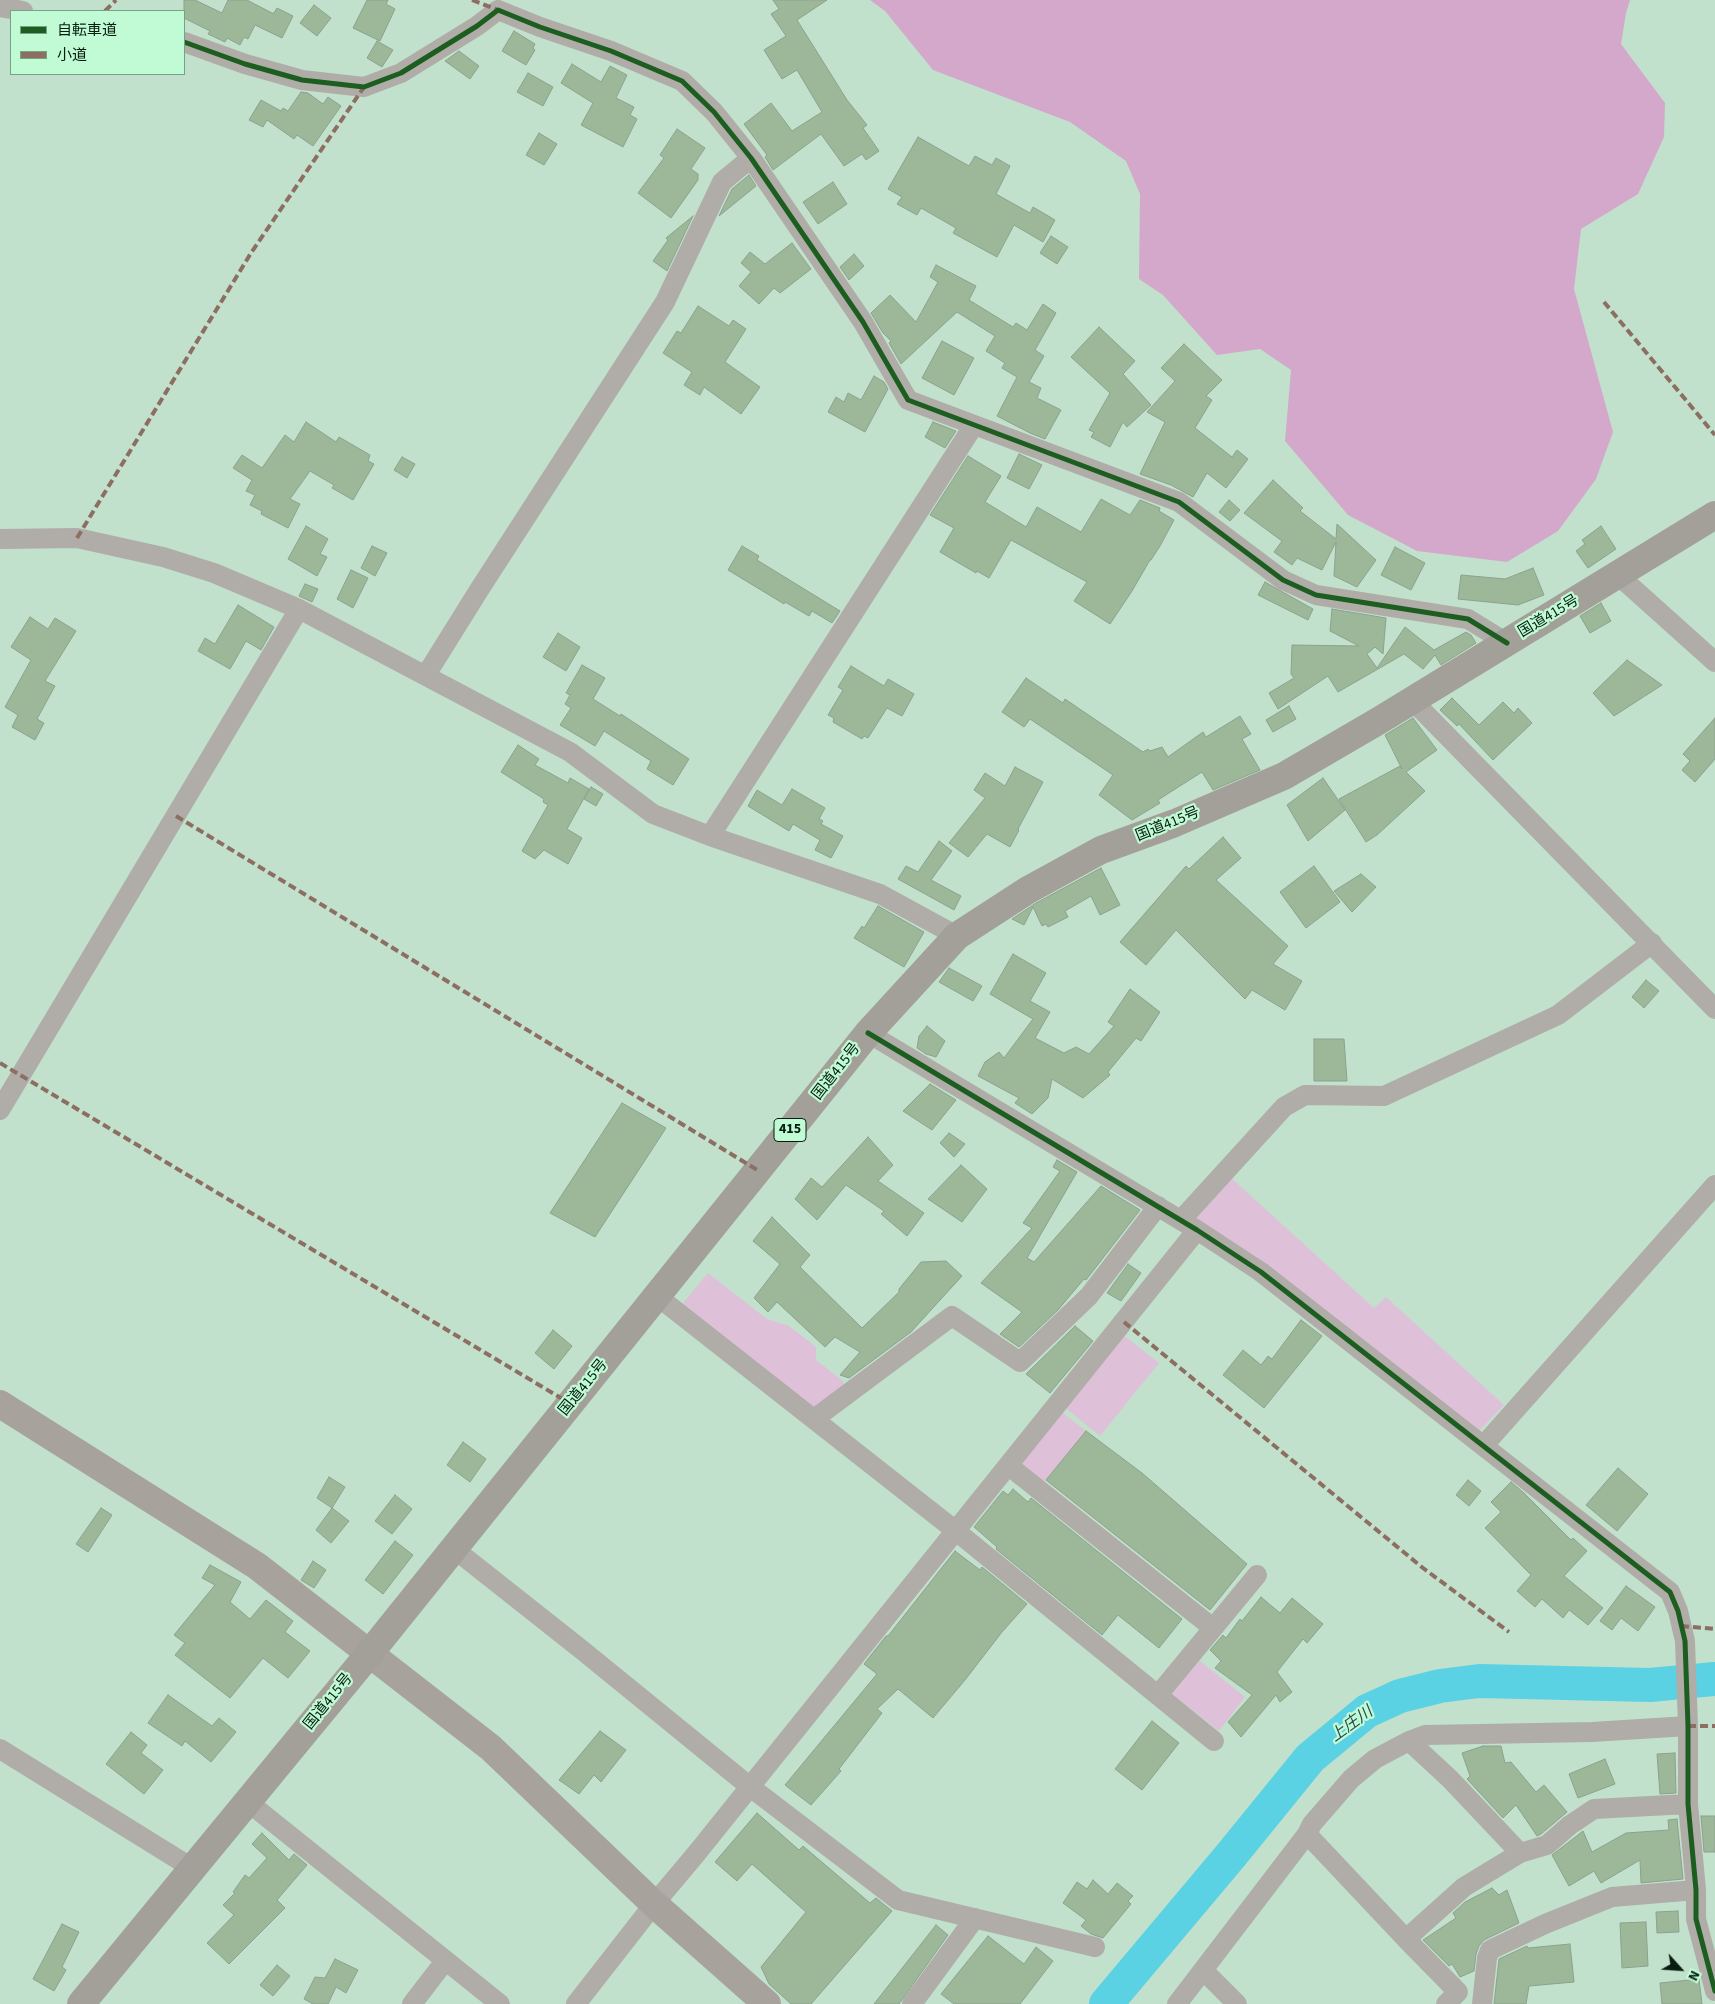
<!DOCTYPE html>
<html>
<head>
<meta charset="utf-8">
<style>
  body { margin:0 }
  #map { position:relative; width:1715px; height:2004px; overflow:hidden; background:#c1e1cc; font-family:"Source Sans 3","Noto Sans JP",sans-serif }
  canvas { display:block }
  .legend { position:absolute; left:10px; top:10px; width:175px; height:65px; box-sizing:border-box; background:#c1fbd5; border:1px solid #76a286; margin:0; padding:6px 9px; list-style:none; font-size:15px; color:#061d10 }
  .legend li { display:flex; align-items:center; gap:10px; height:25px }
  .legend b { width:25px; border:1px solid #76a286 }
  .north { position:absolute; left:1655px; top:1944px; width:50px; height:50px; -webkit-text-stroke:4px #c1fbd5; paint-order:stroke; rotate:116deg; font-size:14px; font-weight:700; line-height:20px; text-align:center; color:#061d10 }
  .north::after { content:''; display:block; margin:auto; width:18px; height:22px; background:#061d10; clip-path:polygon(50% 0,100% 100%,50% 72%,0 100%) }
</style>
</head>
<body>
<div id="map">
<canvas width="1715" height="2004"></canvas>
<ul class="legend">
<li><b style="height:6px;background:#1b5e20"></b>自転車道</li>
<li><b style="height:6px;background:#8d6e63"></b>小道</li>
</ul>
<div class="north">N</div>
</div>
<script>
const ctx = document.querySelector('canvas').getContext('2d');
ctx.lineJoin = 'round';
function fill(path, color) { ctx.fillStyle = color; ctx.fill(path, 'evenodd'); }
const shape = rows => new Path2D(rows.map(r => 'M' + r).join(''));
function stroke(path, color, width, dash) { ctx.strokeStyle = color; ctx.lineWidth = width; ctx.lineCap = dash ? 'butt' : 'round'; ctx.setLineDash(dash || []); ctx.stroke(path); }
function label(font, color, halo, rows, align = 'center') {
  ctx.font = font + ' "Source Sans 3","Noto Sans JP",sans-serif'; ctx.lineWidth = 4.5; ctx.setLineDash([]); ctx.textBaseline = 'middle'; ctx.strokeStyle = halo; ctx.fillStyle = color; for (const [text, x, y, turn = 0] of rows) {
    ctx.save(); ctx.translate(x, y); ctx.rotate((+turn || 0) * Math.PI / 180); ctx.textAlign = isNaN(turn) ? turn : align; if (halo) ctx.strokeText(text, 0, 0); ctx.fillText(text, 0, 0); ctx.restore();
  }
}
const green = shape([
  [1228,1175,1374,1308,1386,1297,1504,1405,1478,1432,1192,1220],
  [708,1273,767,1319,789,1326,816,1347,816,1360,843,1381,845,1391,814,1415,679,1308],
  [1122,1334,1159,1363,1100,1436,1063,1406],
  [1059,1410,1086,1431,1043,1484,1016,1464],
  [1199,1660,1245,1697,1219,1731,1172,1694]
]);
const forest = shape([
  [870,0,1630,0,1626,13,1621,44,1665,103,1664,137,1638,194,1581,229,1574,289,1613,432,1596,479,1558,531,1507,562,1417,551,1348,515,1285,441,1291,370,1260,349,1217,355,1163,295,1139,279,1140,194,1126,161,1070,122,933,70,885,11]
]);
const river = shape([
  [1106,2004,1232,1854,1310,1758,1367,1711,1400,1696,1440,1686,1479,1681,1650,1685,1715,1679]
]);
const building = shape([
  [184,0,195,0,222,13,228,0,247,0,272,13,274,13,277,8,293,16,282,38,255,25,248,39,244,37,240,45,227,38,225,42,208,34,210,31,184,18,184,0],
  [367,0,388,0,386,4,395,9,380,41,353,28,367,0],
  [773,0,827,0,797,20,847,100,867,125,863,128,879,151,866,160,862,154,844,166,821,134,773,170,765,157,767,155,744,124,771,103,792,131,822,112,797,70,782,79,764,50,786,36,771,14,779,9,773,0],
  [314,5,331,18,317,36,300,23,314,5],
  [514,31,535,44,533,48,535,50,526,65,502,51,514,31],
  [377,41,393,50,382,67,367,58,377,41],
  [459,51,479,66,470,79,445,61,459,51],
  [572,64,601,82,610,66,627,75,616,98,634,107,630,115,637,119,623,147,581,125,593,103,561,83,572,64],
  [528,73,553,87,543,106,517,92,528,73],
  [301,92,308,93,323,104,328,97,341,106,313,146,297,135,294,139,267,120,263,127,249,120,261,100,281,111,283,108,288,111,301,92],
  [677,129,705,148,691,169,698,174,698,180,671,218,638,193,664,158,660,155,677,129],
  [539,133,557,144,544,165,526,155,539,133],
  [918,137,969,166,975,156,992,165,996,158,1010,166,996,194,1030,213,1033,207,1055,220,1043,242,1014,225,997,257,953,233,956,228,921,208,917,215,897,204,902,197,888,189,918,137],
  [749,175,756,186,719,216,732,189,749,175],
  [833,182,847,204,818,224,803,202,833,182],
  [693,216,667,271,653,261,668,240,666,238,693,216],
  [1051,236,1068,247,1057,264,1040,253,1051,236],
  [792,243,811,269,780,293,774,288,759,304,739,286,751,272,741,263,750,252,765,264,792,243],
  [854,254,864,266,849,280,840,267,854,254],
  [936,265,976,286,969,300,1013,327,1016,323,1027,330,1043,304,1056,313,1035,350,1044,356,1029,382,1041,388,1037,398,1061,410,1045,439,1030,433,997,416,1017,377,1002,368,1005,363,986,351,995,336,957,312,901,364,889,343,891,341,883,333,871,313,890,295,916,322,938,282,930,277,936,265],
  [698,306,729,326,733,320,746,329,725,362,760,387,741,414,704,387,700,395,684,385,692,372,663,353,677,331,681,333,698,306],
  [1099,327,1135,361,1123,374,1151,405,1127,427,1123,422,1110,447,1091,437,1094,432,1089,430,1110,393,1071,357,1099,327],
  [942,341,974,358,954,395,922,378,942,341],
  [1184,344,1222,380,1206,396,1212,400,1195,428,1232,457,1237,450,1248,459,1226,488,1207,473,1193,497,1171,485,1140,474,1165,422,1147,412,1175,381,1161,368,1184,344],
  [874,376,884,382,888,389,865,432,828,412,836,397,844,402,848,393,861,400,874,376],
  [306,422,336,442,339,437,370,455,368,461,374,464,353,500,332,488,334,485,310,471,290,499,300,504,288,528,261,514,262,511,250,505,255,495,246,491,252,480,233,468,242,455,262,468,285,435,294,442,306,422],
  [933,422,956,431,945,448,925,437,933,422],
  [1019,454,1042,465,1029,489,1007,478,1019,454],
  [968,456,1001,476,985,502,1026,527,1037,507,1081,532,1101,499,1130,515,1140,500,1160,508,1159,511,1174,520,1160,546,1151,560,1150,560,1132,591,1110,624,1074,601,1087,582,1011,540,989,578,977,571,976,573,940,552,954,528,930,515,968,456],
  [402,457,415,464,407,478,394,470,402,457],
  [1273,480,1303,508,1300,511,1336,539,1337,524,1376,560,1357,587,1334,576,1336,542,1322,570,1297,558,1292,565,1274,552,1282,541,1244,513,1273,480],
  [1229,500,1240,510,1230,521,1219,512,1229,500],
  [306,526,328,539,320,554,327,557,317,576,288,559,306,526],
  [1601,526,1616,549,1588,568,1576,551,1585,544,1582,540,1601,526],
  [372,546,387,553,375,576,361,568,372,546],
  [742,546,759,556,757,560,840,611,832,623,812,611,809,616,785,602,784,604,728,570,742,546],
  [1395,547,1425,563,1411,590,1381,575,1395,547],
  [1533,568,1544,595,1518,605,1458,599,1461,575,1505,579,1533,568],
  [351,570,368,578,353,608,337,599,351,570],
  [1265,582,1313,609,1308,620,1258,595,1265,582],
  [305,584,318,589,312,602,299,596,305,584],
  [1601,603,1611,621,1590,633,1580,616,1601,603],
  [238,605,274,627,261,650,246,641,230,669,198,651,205,638,215,644,238,605],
  [1332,609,1386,618,1383,654,1375,647,1367,654,1377,668,1405,627,1434,650,1466,632,1471,635,1476,643,1441,665,1435,655,1423,669,1404,654,1338,692,1328,676,1278,709,1269,693,1294,678,1291,674,1292,645,1359,646,1330,631,1332,609],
  [30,617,48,629,55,618,76,631,45,681,55,686,37,719,44,723,35,740,12,727,18,715,5,707,31,660,11,647,30,617],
  [558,633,580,647,566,671,543,657,558,633],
  [1627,660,1662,685,1614,716,1593,693,1627,660],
  [582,665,605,678,593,699,620,716,621,714,689,759,673,785,647,769,651,761,604,731,595,746,560,725,571,708,565,704,570,695,566,693,582,665],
  [851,666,884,686,888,679,914,694,902,716,887,708,868,738,864,736,862,739,833,722,834,718,828,715,843,690,838,687,851,666],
  [1026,678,1063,703,1065,699,1143,752,1148,749,1150,751,1162,747,1168,757,1203,732,1206,737,1240,716,1251,734,1242,739,1260,770,1213,790,1202,772,1158,800,1160,803,1132,820,1099,795,1113,775,1030,719,1024,727,1002,712,1026,678],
  [1452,698,1479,725,1503,702,1514,713,1518,708,1532,723,1493,760,1459,724,1457,726,1440,710,1452,698],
  [1289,706,1296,719,1273,732,1266,720,1289,706],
  [1413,718,1437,750,1406,772,1425,791,1377,835,1366,842,1339,799,1400,766,1402,769,1385,735,1413,718],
  [1715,718,1715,759,1695,782,1682,770,1690,761,1683,754,1715,718],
  [518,745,539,759,535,765,568,783,570,778,589,789,567,829,582,838,568,864,544,850,535,859,522,851,548,805,543,802,544,799,501,772,518,745],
  [1015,767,1043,782,1018,829,1019,830,1010,847,987,834,968,857,949,843,985,798,974,790,985,773,1005,786,1015,767],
  [1323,778,1345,810,1308,841,1287,805,1323,778],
  [591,787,603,794,596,806,584,799,591,787],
  [792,789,825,808,819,819,823,821,821,824,843,836,831,858,815,850,820,840,793,824,789,831,748,806,757,790,782,805,792,789],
  [1223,837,1241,858,1216,880,1288,946,1273,964,1302,981,1285,1010,1252,990,1245,999,1176,930,1146,965,1120,942,1186,866,1189,869,1223,837],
  [939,841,952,851,931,880,961,896,954,910,898,879,906,866,918,872,939,841],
  [1314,866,1340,902,1306,928,1280,892,1314,866],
  [1101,868,1120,905,1100,915,1091,896,1065,911,1068,917,1048,927,1046,924,1042,926,1033,907,1024,925,1012,919,1036,903,1101,868],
  [1361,874,1376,887,1352,912,1334,891,1361,874],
  [878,906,924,932,904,967,854,938,862,926,864,928,878,906],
  [1013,954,1046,973,1030,1001,1050,1012,1035,1038,1064,1053,1076,1047,1089,1054,1114,1026,1108,1022,1130,989,1160,1012,1141,1041,1136,1038,1108,1072,1110,1075,1083,1098,1052,1079,1048,1098,1032,1114,1015,1103,1019,1098,978,1076,985,1062,999,1052,1004,1058,1033,1019,990,994,1013,954],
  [949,968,982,986,973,1001,939,982,949,968],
  [1646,980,1659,991,1644,1008,1632,997,1646,980],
  [927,1026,945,1041,936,1057,926,1054,917,1048,919,1036,927,1026],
  [1314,1039,1344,1039,1347,1081,1314,1081,1314,1039],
  [930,1084,956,1100,932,1130,903,1111,930,1084],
  [622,1103,666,1128,595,1237,550,1213,622,1103],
  [949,1133,965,1144,954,1157,940,1143,949,1133],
  [868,1137,893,1165,878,1181,924,1213,907,1236,881,1214,884,1211,846,1185,817,1220,795,1199,811,1178,822,1187,868,1137],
  [1057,1160,1077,1172,1027,1258,1034,1262,1101,1186,1140,1210,1086,1280,1084,1279,1058,1310,1019,1347,1000,1334,1022,1312,981,1283,1032,1228,1023,1223,1060,1171,1053,1167,1057,1160],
  [961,1165,987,1189,962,1222,928,1199,961,1165],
  [772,1217,810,1255,800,1267,862,1328,899,1292,899,1289,921,1262,946,1261,962,1276,911,1332,849,1378,840,1375,860,1352,835,1337,825,1347,777,1302,768,1312,754,1298,780,1264,753,1241,772,1217],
  [1128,1264,1141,1273,1121,1301,1107,1293,1128,1264],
  [1301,1320,1322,1336,1264,1408,1223,1375,1243,1350,1261,1365,1268,1356,1272,1359,1301,1320],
  [1075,1326,1093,1341,1050,1393,1026,1374,1075,1326],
  [553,1330,572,1346,554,1369,535,1353,553,1330],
  [1086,1431,1142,1473,1247,1564,1210,1610,1046,1480,1086,1431],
  [463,1442,486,1459,470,1482,447,1465,463,1442],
  [1618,1468,1648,1494,1617,1531,1586,1505,1618,1468],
  [329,1477,345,1487,332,1508,317,1498,329,1477],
  [1468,1480,1481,1491,1469,1506,1456,1495,1468,1480],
  [1511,1482,1524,1493,1571,1540,1573,1538,1587,1551,1564,1576,1603,1608,1588,1625,1569,1610,1563,1618,1542,1599,1535,1607,1517,1591,1531,1575,1485,1528,1501,1512,1491,1502,1511,1482],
  [1013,1489,1028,1502,1031,1498,1182,1619,1159,1648,1118,1615,1102,1635,996,1549,997,1547,974,1527,1003,1491,1008,1495,1013,1489],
  [395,1495,412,1509,392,1534,375,1521,395,1495],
  [101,1508,112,1515,88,1552,76,1544,101,1508],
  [332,1508,349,1521,331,1543,316,1530,332,1508],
  [395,1541,413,1555,383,1594,365,1580,395,1541],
  [955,1551,980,1570,982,1567,1027,1604,1002,1632,965,1680,933,1718,898,1689,877,1709,882,1713,839,1769,841,1771,811,1805,785,1785,877,1674,864,1664,886,1636,888,1636,955,1551],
  [313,1561,326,1570,314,1588,301,1580,313,1561],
  [210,1565,241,1582,230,1602,250,1619,266,1600,293,1621,285,1632,310,1651,288,1678,263,1658,230,1698,175,1655,185,1643,174,1635,215,1585,202,1578,210,1565],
  [1626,1586,1655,1607,1638,1631,1621,1618,1612,1630,1600,1621,1626,1586],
  [1261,1597,1280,1613,1292,1598,1323,1624,1307,1643,1303,1639,1277,1672,1292,1692,1280,1702,1276,1695,1241,1737,1228,1722,1252,1695,1215,1668,1221,1661,1210,1650,1223,1635,1226,1638,1240,1619,1242,1621,1261,1597],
  [168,1695,212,1726,219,1718,236,1732,211,1762,185,1741,182,1746,148,1723,168,1695],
  [1152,1721,1179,1743,1142,1790,1115,1769,1152,1721],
  [600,1731,626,1750,601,1782,594,1775,579,1794,559,1780,600,1731],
  [131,1732,147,1745,141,1753,163,1770,144,1794,106,1764,131,1732],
  [1483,1746,1501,1746,1505,1763,1511,1762,1536,1792,1544,1785,1567,1812,1541,1834,1537,1836,1516,1805,1503,1818,1467,1779,1470,1776,1462,1753,1483,1746],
  [1675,1753,1676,1793,1660,1794,1657,1754,1675,1753],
  [1605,1759,1615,1784,1578,1798,1569,1774,1605,1759],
  [757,1813,799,1850,803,1846,870,1903,876,1898,892,1911,811,2004,791,2004,769,1984,761,1967,806,1912,752,1864,737,1881,715,1862,757,1813],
  [1701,1816,1715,1816,1715,1852,1704,1852,1701,1816],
  [1677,1819,1683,1879,1641,1883,1640,1860,1601,1883,1594,1871,1569,1886,1552,1855,1583,1831,1592,1852,1626,1833,1669,1830,1668,1820,1677,1819],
  [262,1833,289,1860,294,1854,307,1865,277,1900,285,1908,229,1964,207,1943,234,1915,223,1905,235,1893,233,1892,245,1875,249,1878,267,1858,252,1844,262,1833],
  [1093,1880,1108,1894,1117,1883,1133,1896,1128,1901,1131,1904,1103,1938,1091,1934,1081,1926,1086,1920,1063,1903,1077,1882,1087,1889,1093,1880],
  [1492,1888,1499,1895,1507,1890,1519,1923,1484,1940,1479,1946,1476,1954,1474,1971,1460,1977,1452,1964,1449,1966,1423,1940,1456,1918,1453,1913,1465,1902,1492,1888],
  [1678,1911,1679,1932,1657,1933,1656,1912,1678,1911],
  [1646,1922,1648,1966,1622,1968,1620,1923,1646,1922],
  [62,1924,79,1932,62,1967,66,1970,54,1991,33,1979,62,1924],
  [936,1925,948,1935,899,2004,874,2004,936,1925],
  [988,1936,1024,1964,1036,1947,1053,1961,1020,2004,954,2004,941,1994,988,1936],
  [1570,1944,1574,1982,1529,1986,1526,2004,1494,2004,1499,1959,1527,1946,1528,1948,1570,1944],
  [335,1959,358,1970,346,1993,336,1987,328,2004,313,2004,304,1999,315,1977,325,1978,335,1959],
  [277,1965,290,1976,273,1996,260,1985,277,1965],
  [1699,1979,1702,2004,1662,2004,1660,1983,1699,1979]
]);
const street = shape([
  [0,7,23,11],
  [184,42,245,64,302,80,364,87,401,73,477,26,498,10,540,27,611,51,682,81,714,112,751,158,863,322,908,400,1179,502,1283,580,1316,595,1468,619,1507,643],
  [0,539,77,538,163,557,214,573,299,609,570,752,653,814,710,836,880,894,957,936],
  [1618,575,1715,662],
  [426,675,479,590,665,302,722,182,751,158],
  [1412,700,1715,1009],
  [710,836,974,425],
  [868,1033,1197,1230,1261,1272,1670,1592,1678,1611,1685,1641,1688,1726,1688,1804,1696,1890,1696,1919,1715,1991],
  [0,1110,299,609],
  [1181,1220,1284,1107,1305,1095,1384,1096,1558,1015,1652,943],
  [657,1296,956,1531,1214,1741],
  [814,1419,952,1316,1020,1362,1089,1296,1158,1206],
  [1484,1445,1715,1185],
  [1009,1466,1213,1628],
  [453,1548,582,1650,749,1786,898,1900,1095,1947],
  [1158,1695,1257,1575],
  [1409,1741,1375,1759,1351,1779,1312,1824,1307,1834,1406,1939,1464,1887,1520,1853,1450,1779,1409,1741,1425,1735,1592,1732,1688,1726],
  [0,1749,192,1868],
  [248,1802,500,2004],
  [1520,1853,1547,1845,1570,1825,1594,1809,1688,1804],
  [1406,1939,1458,1992,1446,2004],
  [1203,1970,1237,2004],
  [412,2004,445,1961],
  [576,2004,654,1904,696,1854,1197,1230],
  [912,2004,975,1918],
  [1177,2004,1307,1834],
  [1482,2004,1487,1958,1490,1950,1545,1924,1612,1897,1696,1890]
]);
const secondary = shape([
  [0,1404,257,1566,491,1748,654,1904,767,2004]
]);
const highway = shape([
  [81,2004,369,1654,868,1033,957,936,1028,890,1101,850,1175,823,1284,776,1380,720,1715,515]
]);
const quiet = shape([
  [472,0,498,10],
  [105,11,116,0],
  [1604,302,1715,435],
  [77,538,251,253,364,87],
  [176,816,759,1171],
  [0,1063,571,1404],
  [1124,1322,1423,1568,1509,1632],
  [1681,1626,1715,1629],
  [1688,1726,1715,1726]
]);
const cycleway = shape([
  [184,42,245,64,302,80,364,87,401,73,477,26,498,10,540,27,611,51,682,81,714,112,751,158,863,322,908,400,1179,502,1283,580,1316,595,1468,619,1507,643],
  [868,1033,1197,1230,1261,1272,1670,1592,1678,1611,1685,1641,1688,1726,1688,1804,1696,1890,1696,1919,1715,1991]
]);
const shields = [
  [790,1130,32]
];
const shieldNames = [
  ["415",790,1130]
];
const streetNames = [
  ["国道415号",1549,617,-31],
  ["国道415号",1168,825,-22],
  ["国道415号",837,1072,-52],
  ["国道415号",584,1388,-51],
  ["国道415号",329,1702,-51]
];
const waterNames = [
  ["上庄川",1352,1725,-36]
];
fill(green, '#dec1d8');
fill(forest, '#d3a8cb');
stroke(river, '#5bd2e3', 34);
fill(building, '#9cb899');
stroke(building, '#8ca18e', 1);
stroke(street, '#b0aca7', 20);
stroke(secondary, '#a8a29c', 28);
stroke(highway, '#a2a098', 28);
stroke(quiet, '#8d6e63', 4, [8, 4]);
stroke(cycleway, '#1b5e20', 5);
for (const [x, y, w] of shields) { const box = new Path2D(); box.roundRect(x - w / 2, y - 11.5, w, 23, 4); ctx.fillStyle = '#c1fbd5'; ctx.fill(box); stroke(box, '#061d10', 1); }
label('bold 14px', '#061d10', null, shieldNames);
label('15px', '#061d10', '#c1fbd5', streetNames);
label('italic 16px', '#2a4850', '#c1fbd5', waterNames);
</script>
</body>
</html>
